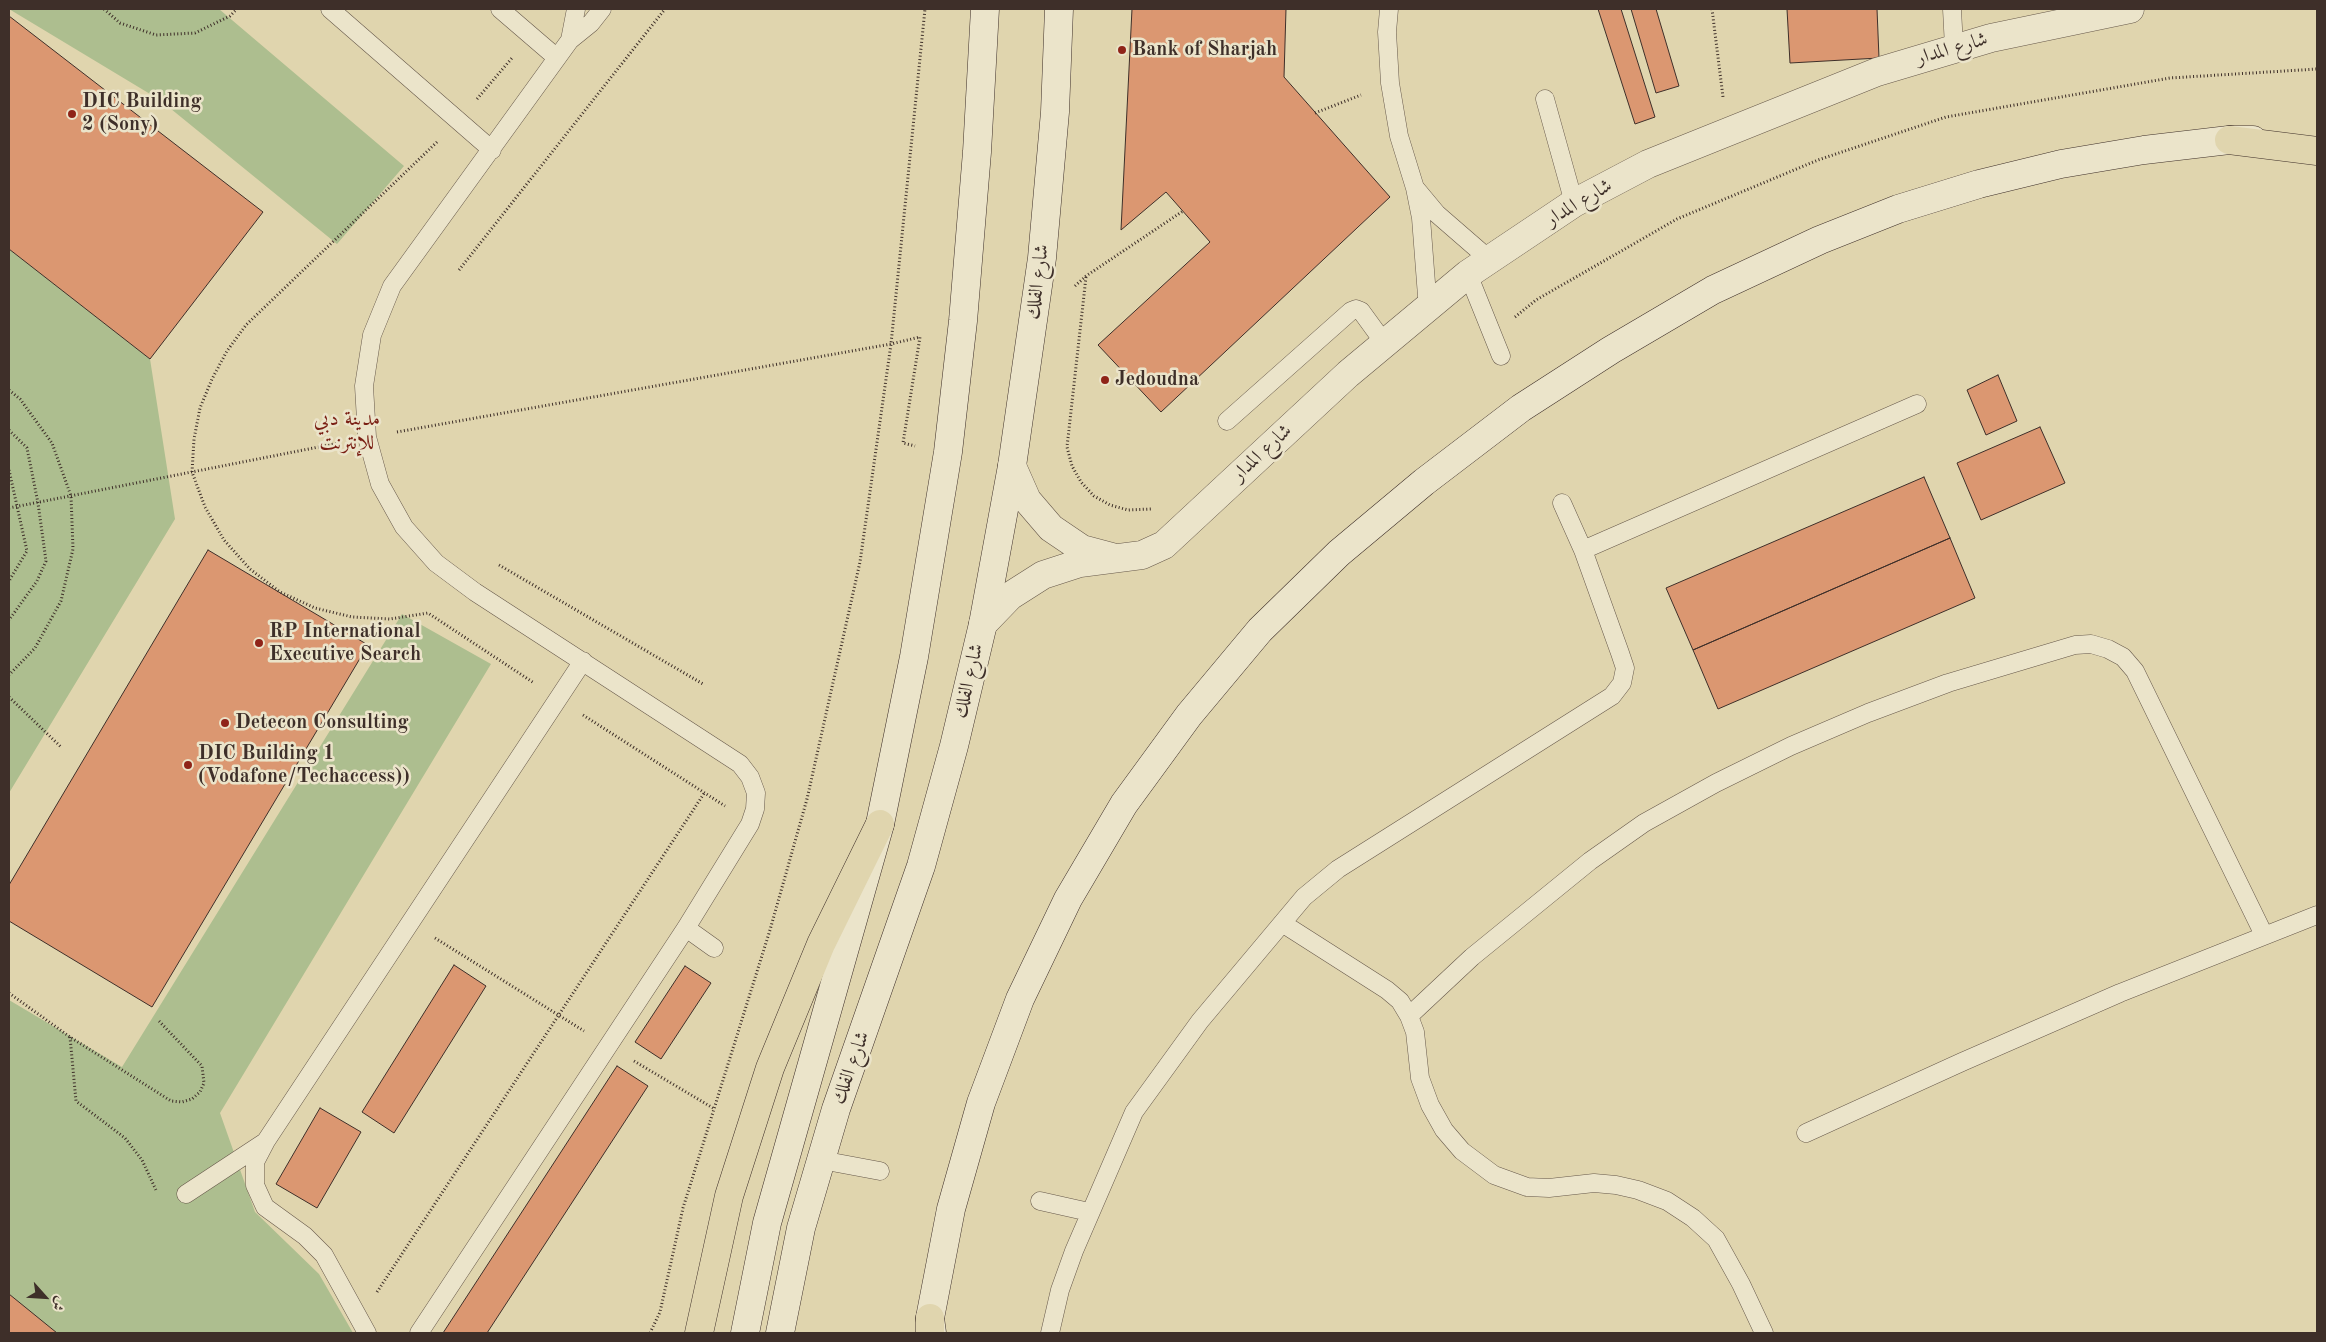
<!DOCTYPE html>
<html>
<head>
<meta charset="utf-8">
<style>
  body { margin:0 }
  #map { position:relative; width:2326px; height:1342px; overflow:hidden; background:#e0d5ae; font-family:"Old Standard TT",Amiri,serif }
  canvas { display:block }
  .frame { position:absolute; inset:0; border:10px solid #3e2f29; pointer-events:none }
  .north { position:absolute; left:20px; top:1272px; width:50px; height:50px; -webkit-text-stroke:4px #ebe4ca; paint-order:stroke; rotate:116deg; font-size:14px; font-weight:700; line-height:20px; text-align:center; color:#3e2f29 }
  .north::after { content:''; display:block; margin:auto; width:18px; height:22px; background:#3e2f29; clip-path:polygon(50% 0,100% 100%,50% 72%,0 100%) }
</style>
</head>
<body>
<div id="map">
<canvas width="2326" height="1342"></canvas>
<div class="frame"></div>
<div class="north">ش</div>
</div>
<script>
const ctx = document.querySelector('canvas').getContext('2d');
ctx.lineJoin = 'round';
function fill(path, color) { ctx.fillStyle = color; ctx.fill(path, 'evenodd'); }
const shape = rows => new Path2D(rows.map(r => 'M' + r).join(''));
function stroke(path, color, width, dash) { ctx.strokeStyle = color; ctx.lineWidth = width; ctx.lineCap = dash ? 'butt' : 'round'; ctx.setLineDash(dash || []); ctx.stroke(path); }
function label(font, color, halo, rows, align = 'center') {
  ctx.font = font + ' "Old Standard TT",Amiri,serif'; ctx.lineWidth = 5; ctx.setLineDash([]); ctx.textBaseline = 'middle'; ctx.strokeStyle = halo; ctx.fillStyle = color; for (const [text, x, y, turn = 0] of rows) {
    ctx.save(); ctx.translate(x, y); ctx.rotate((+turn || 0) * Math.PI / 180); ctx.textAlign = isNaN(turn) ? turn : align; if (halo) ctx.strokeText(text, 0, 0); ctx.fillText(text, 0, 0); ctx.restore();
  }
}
const green = shape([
  [9,9,219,9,404,166,337,244,160,100],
  [9,249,150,359,175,519,9,793],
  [402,614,491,664,220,1113,255,1212,319,1274,353,1333,9,1333,9,1000,122,1067]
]);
const building = shape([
  [1132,9,1286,9,1284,77,1390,197,1161,412,1098,345,1210,242,1166,192,1121,230,1132,9],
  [1598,9,1621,9,1655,117,1635,124,1598,9],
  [1631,9,1656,9,1679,86,1656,93,1631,9],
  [1787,9,1877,9,1879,58,1790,63,1787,9],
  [9,16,263,212,150,359,9,249,9,16],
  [1998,375,2017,421,1986,435,1967,390,1998,375],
  [2040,427,2065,483,1981,520,1957,463,2040,427],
  [1924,477,1950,538,1693,650,1666,588,1924,477],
  [1950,538,1975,598,1718,709,1693,650,1950,538],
  [208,550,368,645,152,1007,9,921,9,885,208,550],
  [454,965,486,986,394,1133,362,1112,454,965],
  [685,966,711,983,661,1059,635,1042,685,966],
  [617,1066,648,1086,487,1333,443,1333,617,1066],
  [320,1108,361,1132,317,1208,276,1184,320,1108],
  [9,1294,57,1333,9,1333,9,1294]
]);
const path = shape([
  [104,9,120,23,156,35,195,33,230,16,237,9],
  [1712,9,1723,97],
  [477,99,512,58],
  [1315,113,1361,95],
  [437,142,246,325,227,351,212,379,200,408,194,439,192,472,205,507,224,540,250,569,280,592,315,608,352,617,390,619,428,613,534,683],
  [459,270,665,9],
  [1086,277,1067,447,1072,466,1081,482,1094,496,1110,505,1128,510,1151,509],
  [1075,286,1086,276,1183,211],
  [1515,317,1536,300,1677,219,1818,160,1946,117,2170,78,2317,69],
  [9,390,20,399,52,443,71,496,73,549,61,601,35,648,9,675],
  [9,430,27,448,38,503,46,561,37,581,9,620],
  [397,432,891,344,920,337,903,443,915,446],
  [9,470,27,551,9,581],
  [9,508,339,443],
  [499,565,703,684],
  [9,697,61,747],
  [583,715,725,806],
  [435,938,584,1031],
  [9,993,70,1037,171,1101,182,1102,192,1099,200,1092,204,1083,202,1066,158,1020],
  [70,1037,76,1101,125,1138,142,1160,156,1190],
  [634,1061,713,1108],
  [377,1292,705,792],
  [650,1333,660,1312,683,1208,770,930,807,799,860,562,891,344,925,9]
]);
const lane = shape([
  [330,9,492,150],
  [500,9,557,58],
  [1389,9,1387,32,1390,83,1399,136,1415,188,1421,218,1428,309],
  [1952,9,1954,47],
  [570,40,576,9],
  [1545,99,1574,203],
  [1417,190,1437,214,1490,260],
  [1468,274,1501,356],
  [1227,421,1351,311,1356,309,1361,311,1385,344],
  [1583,550,1917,404],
  [1282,923,1387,990,1400,1001,1409,1016,1415,1032,1420,1078,1430,1105,1444,1130,1462,1151,1494,1175,1527,1187,1549,1188,1594,1183,1616,1185,1638,1190,1667,1201,1693,1218,1716,1239,1741,1284,1764,1333],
  [686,928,714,948],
  [1409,1016,1472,957,1590,861,1644,823,1716,783,1791,746,1868,713,1948,683,2075,645,2091,644,2108,649,2123,657,2135,671,2264,935],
  [1806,1133,1962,1062,2120,993,2317,915],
  [821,1160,880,1171],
  [186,1194,265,1142],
  [1040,1201,1089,1212],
  [367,1333,324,1255,305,1236,265,1207,255,1185,255,1162,266,1141,583,661],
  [419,1333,686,928,750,824,755,809,756,793,750,777,740,764,475,592,436,563,404,527,380,484,367,437,364,386,372,335,392,286,570,40,591,23,602,9],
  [1050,1333,1060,1290,1074,1251,1134,1112,1200,1021,1304,897,1338,869,1612,696,1622,683,1625,668,1620,653,1583,550,1562,503]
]);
const street = shape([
  [1012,466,1027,500,1051,528,1082,549,1112,557],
  [983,624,1010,596,1043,575,1080,563,1142,555,1164,545,1348,374,1468,274,1574,203,1648,164,1877,72,1991,38,2130,9]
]);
const secondary = shape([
  [745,1333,767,1223,880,824,914,657,948,452,963,321,977,152,985,9],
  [780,1333,801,1228,836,1109,921,866,954,746,983,624,1012,466,1042,258,1055,112,1059,9],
  [932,1333,930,1318,951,1209,981,1103,1020,999,1068,899,1124,804,1189,715,1260,630,1339,553,1424,482,1521,408,1611,350,1713,290,1820,240,1898,209,1979,184,2061,164,2144,150,2229,140,2253,140]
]);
const primary = shape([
  [2229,140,2317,151]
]);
const highway = shape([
  [699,1333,729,1196,770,1068,821,944,880,824],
  [930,1333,930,1318]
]);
const markers = [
  [1122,50,5,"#8f2418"],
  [72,114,5,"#8f2418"],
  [1105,380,5,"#8f2418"],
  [259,643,5,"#8f2418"],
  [225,723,5,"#8f2418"],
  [188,765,5,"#8f2418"]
];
const streetNames = [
  ["شارع المدار",1952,49,-16],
  ["شارع المدار",1579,203,-31],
  ["شارع الفلك",1038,282,-83],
  ["شارع المدار",1262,453,-43],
  ["شارع الفلك",969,681,-77],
  ["شارع الفلك",851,1068,-70]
];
const poiNames = [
  ["Bank of Sharjah",1132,50],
  ["DIC Building",82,102],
  ["2 (Sony)",82,125],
  ["Jedoudna",1115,380],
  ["RP International",269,632],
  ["Executive Search",269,655],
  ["Detecon Consulting",235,723],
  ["DIC Building 1",198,754],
  ["(Vodafone/Techaccess))",198,777]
];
const neighbourhoodNames = [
  ["مدينة دبي",347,419],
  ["للإنترنت",347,443]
];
fill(green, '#adbe8f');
fill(building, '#db9771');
stroke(building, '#3e2f29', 1);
stroke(lane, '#66584a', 19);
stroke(street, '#66584a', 29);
stroke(secondary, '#3e2f29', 29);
stroke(primary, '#3e2f29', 29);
stroke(highway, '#3e2f29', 29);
stroke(path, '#3e2f29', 3, [1, 2.5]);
stroke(lane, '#ebe4ca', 18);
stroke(street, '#ebe4ca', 28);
stroke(secondary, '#ebe4ca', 28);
stroke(primary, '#e0d5ae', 28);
stroke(highway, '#e0d5ae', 28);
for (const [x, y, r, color] of markers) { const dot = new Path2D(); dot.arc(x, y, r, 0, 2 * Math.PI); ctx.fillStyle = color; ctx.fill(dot); stroke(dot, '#ebe4ca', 2); }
label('20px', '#3e2f29', '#ebe4ca', streetNames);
label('bold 20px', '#3e2f29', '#ebe4ca', poiNames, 'left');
label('21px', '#7a1f14', '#ebe4ca', neighbourhoodNames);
</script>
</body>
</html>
